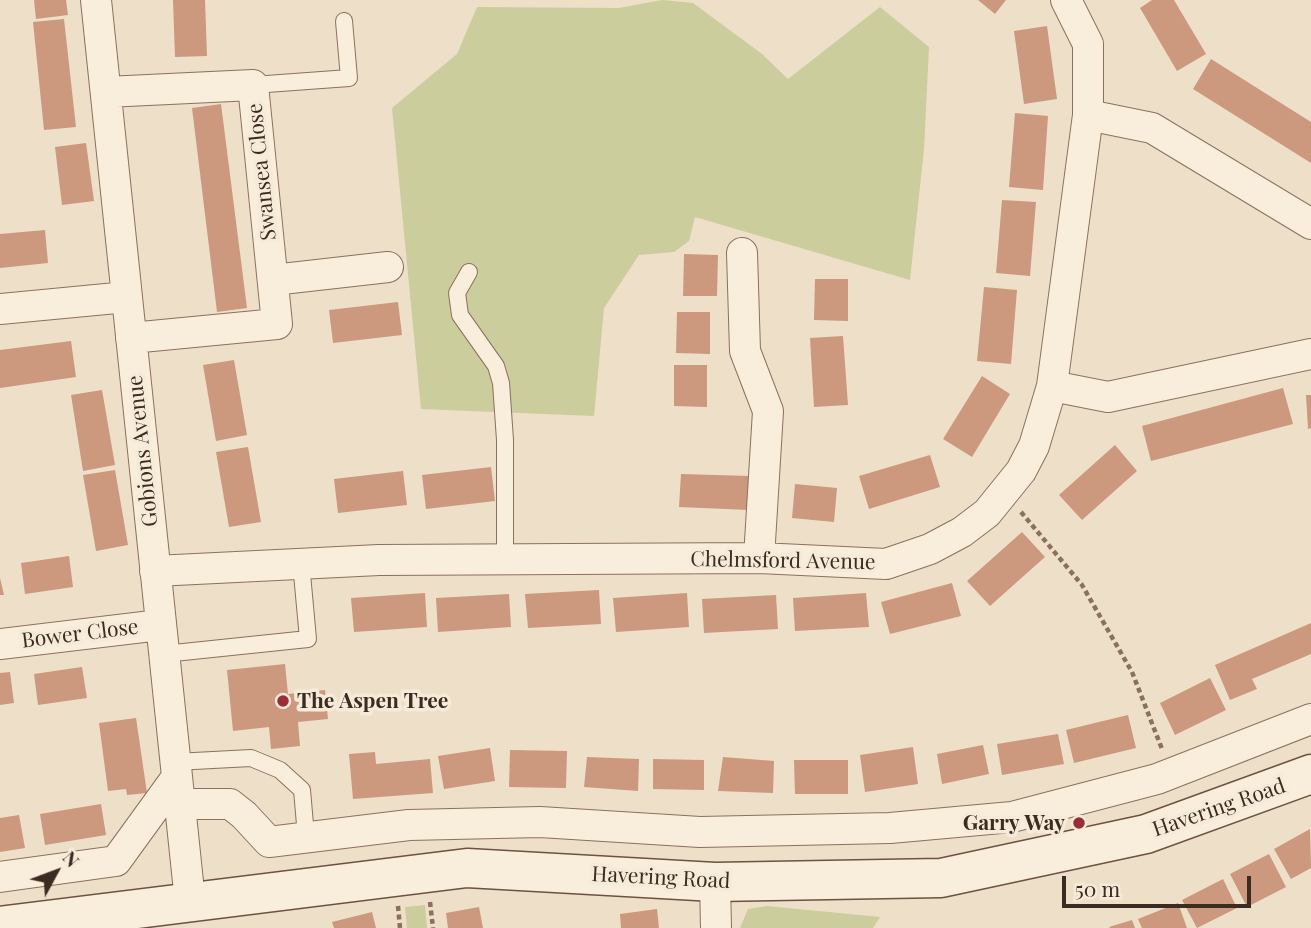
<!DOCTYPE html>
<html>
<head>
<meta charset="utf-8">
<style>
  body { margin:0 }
  #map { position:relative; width:1311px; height:928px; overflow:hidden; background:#eedfc8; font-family:"Playfair Display",serif }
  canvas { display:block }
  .north { position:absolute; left:21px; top:837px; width:70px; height:70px; -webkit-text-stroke:5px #f6ead8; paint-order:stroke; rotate:49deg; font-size:19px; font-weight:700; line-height:28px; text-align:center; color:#3b2b20 }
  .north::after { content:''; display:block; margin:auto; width:24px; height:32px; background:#3b2b20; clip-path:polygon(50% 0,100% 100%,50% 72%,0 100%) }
  .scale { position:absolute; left:1062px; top:876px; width:189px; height:32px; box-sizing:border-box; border:4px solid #3b2b20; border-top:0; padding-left:9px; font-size:21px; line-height:24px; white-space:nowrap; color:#3b2b20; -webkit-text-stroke:5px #f6ead8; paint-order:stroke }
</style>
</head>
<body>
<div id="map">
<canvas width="1311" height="928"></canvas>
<div class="north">N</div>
<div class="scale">50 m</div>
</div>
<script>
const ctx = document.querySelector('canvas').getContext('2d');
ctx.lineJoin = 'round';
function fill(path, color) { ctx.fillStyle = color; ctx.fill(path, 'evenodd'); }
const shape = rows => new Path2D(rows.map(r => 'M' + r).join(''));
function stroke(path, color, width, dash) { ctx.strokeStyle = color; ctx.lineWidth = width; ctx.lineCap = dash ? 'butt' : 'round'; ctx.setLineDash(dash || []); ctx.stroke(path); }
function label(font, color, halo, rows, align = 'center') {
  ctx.font = font + ' "Playfair Display",serif'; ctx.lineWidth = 7; ctx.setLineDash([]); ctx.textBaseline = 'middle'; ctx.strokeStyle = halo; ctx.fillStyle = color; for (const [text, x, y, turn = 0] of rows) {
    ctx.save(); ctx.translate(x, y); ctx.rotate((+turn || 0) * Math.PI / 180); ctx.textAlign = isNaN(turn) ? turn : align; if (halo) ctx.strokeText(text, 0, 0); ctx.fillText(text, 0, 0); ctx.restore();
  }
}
const green = shape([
  [662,0,693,3,762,54,788,79,880,7,929,47,924,149,910,280,695,217,689,241,674,252,639,255,604,308,594,416,421,409,392,108,457,54,477,7,619,8],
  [425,905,427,928,407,928,405,907],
  [767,906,880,917,873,928,740,928,748,909]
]);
const building = shape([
  [34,0,66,0,68,15,36,19],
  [173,0,205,0,207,56,175,57],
  [978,0,1006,0,995,14],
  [1152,0,1174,0,1206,54,1177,71,1140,8],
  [64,19,76,127,44,130,33,22],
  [1047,26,1057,99,1024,104,1014,31],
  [1211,59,1311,122,1311,163,1193,89],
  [221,104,247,308,217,312,192,108],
  [1015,113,1048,116,1043,190,1009,187],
  [86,143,94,201,62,205,55,147],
  [1002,200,1036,202,1030,276,996,273],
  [45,230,48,263,0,268,0,234],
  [684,254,718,255,717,296,683,296],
  [815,279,848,279,848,321,814,320],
  [984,287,1017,290,1011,364,977,361],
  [398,302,402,335,333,343,329,310],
  [677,312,710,312,710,354,676,353],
  [843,336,848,405,814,407,810,338],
  [71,341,76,377,0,388,0,350],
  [234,360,247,435,216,441,203,365],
  [674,365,707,365,707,407,674,406],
  [982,376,1010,394,972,457,943,439],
  [1283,388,1293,424,1151,461,1142,426],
  [102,390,115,465,83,471,71,395],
  [1306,395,1311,395,1311,428,1308,429],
  [1115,445,1137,471,1082,520,1059,495],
  [248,447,261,522,229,527,216,452],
  [930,455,940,487,869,509,859,476],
  [491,467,495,501,426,509,422,475],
  [115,470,128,545,96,551,83,475],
  [403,471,407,505,338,513,334,479],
  [681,474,750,476,749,510,679,507],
  [795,484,837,488,834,522,792,518],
  [1022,532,1045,557,990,606,967,581],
  [69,556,73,587,25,594,21,563],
  [0,578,4,595,0,595],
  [952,583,961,616,890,634,881,602],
  [599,590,601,624,528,628,525,594],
  [425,593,427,627,354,632,351,598],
  [687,593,689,627,616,632,613,598],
  [866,593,869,627,795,631,793,598],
  [509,594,511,627,438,632,436,598],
  [776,595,778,629,704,633,702,599],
  [1311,623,1311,654,1252,679,1257,689,1230,700,1215,665],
  [285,664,288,694,325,690,328,719,298,722,300,746,271,749,269,727,233,731,227,670],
  [82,667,87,698,38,705,34,674],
  [10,672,14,703,0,705,0,673],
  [1210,678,1226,710,1175,735,1160,703],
  [1128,715,1136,748,1074,763,1066,730],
  [136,718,147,793,127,795,126,789,108,791,99,723],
  [1058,734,1064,764,1002,775,997,744],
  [983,745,989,774,942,784,937,754],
  [913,747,918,784,865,792,860,755],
  [490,748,495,781,444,789,438,756],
  [510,750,567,751,566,788,509,787],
  [375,752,376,764,430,759,433,793,353,799,349,754],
  [587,757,639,759,638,791,584,787],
  [723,757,774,761,773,793,718,791],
  [653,759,704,760,704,790,653,789],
  [794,760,848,760,848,794,795,794],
  [101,804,106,835,45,845,40,814],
  [19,815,25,848,0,852,0,818],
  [1310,829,1311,868,1291,879,1274,849],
  [1269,854,1286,887,1247,907,1230,874],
  [1223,879,1237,908,1197,928,1182,900],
  [1178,903,1187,928,1142,928,1138,919],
  [479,907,483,928,448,928,446,913],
  [657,909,659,928,621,928,620,914],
  [372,912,376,928,334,928,332,922],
  [1132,920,1135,928,1110,928,1109,927]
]);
const path = shape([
  [1021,512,1082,585,1132,672,1162,749],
  [430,902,433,928],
  [398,906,400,928]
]);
const service = shape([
  [253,85,349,78,344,21],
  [469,272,457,293,460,315,496,366,501,383,505,440,505,559],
  [164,654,308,639,301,563],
  [175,762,251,758,280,770,302,790,306,836]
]);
const minor = shape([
  [96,0,190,901],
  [106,92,253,85,277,324,131,338],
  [1088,115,1152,128,1311,224],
  [742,253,745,351,768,411,759,558],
  [273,280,388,267],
  [0,309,127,297],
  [1052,386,1108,397,1311,354],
  [155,571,379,560,759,558,886,564,930,549,962,532,987,513,1021,471,1034,446,1052,386,1088,115,1088,44,1066,0],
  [0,644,160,625],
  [180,804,230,804,244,815,269,842,409,825,540,822,700,832,890,828,1012,817,1157,779,1311,719],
  [0,877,116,861,177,777],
  [715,882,716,928]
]);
const secondary = shape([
  [0,926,467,868,715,882,941,878,1146,834,1311,774]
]);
const markers = [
  [283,701,7,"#992d38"],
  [1079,823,7,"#992d38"]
];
const streetNames = [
  ["Swansea Close",262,172,-96],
  ["Gobions Avenue",143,451,-96],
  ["Chelmsford Avenue",783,561,1],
  ["Bower Close",80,634,-7],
  ["Havering Road",1219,808,-19],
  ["Havering Road",661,878,3]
];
const poiNames = [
  ["The Aspen Tree",297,701],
  ["Garry Way",1065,823,"right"]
];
fill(green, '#cbcd9c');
fill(building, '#cc987e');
stroke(service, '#8a715d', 18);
stroke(minor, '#8a715d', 32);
stroke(secondary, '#6c5240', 41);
stroke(path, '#8a715d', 4.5, [5, 3.5]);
stroke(service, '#f9eddb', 16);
stroke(minor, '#f9eddb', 30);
stroke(secondary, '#f9eddb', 38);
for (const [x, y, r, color] of markers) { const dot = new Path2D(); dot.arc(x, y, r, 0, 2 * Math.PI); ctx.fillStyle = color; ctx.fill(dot); stroke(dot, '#f6ead8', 2.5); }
label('21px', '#3b2b20', '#f6ead8', streetNames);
label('bold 21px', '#3b2b20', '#f6ead8', poiNames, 'left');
</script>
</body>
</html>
